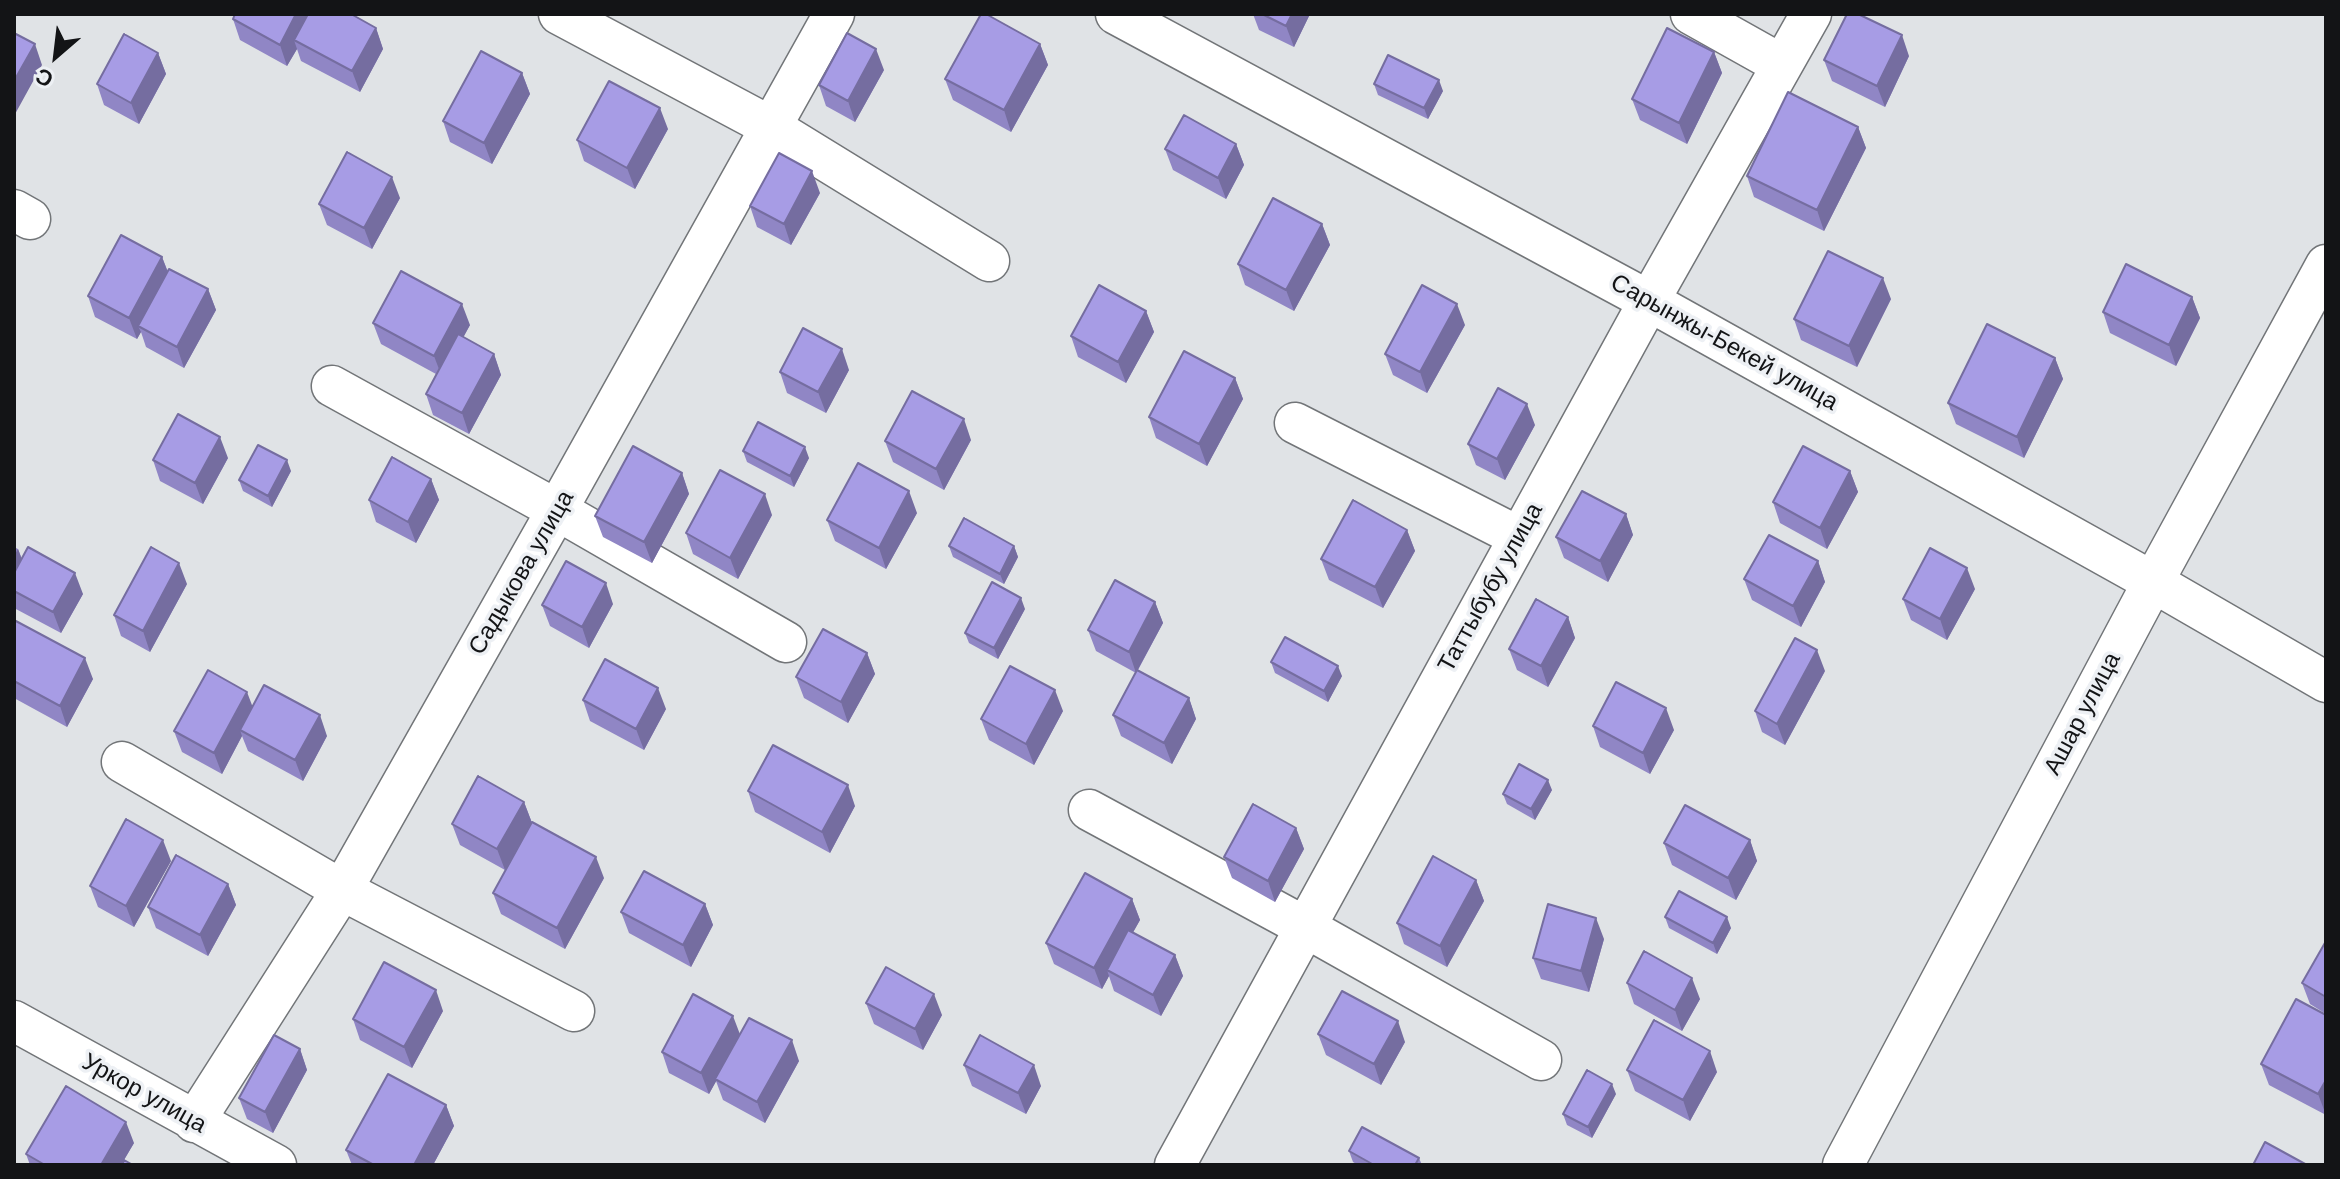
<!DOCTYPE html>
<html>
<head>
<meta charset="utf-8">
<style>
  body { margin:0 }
  #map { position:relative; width:2340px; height:1179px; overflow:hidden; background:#e0e3e6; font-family:Helvetica,sans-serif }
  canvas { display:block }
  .frame { position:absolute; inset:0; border:16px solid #131416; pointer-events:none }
  .north { position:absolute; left:16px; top:16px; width:80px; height:80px; -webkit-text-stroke:6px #edf0f4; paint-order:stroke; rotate:208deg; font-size:22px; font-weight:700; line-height:32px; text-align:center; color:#131416 }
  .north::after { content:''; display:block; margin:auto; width:28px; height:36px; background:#131416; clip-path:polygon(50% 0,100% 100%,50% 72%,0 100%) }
</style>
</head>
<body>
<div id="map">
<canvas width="2340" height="1179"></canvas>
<div class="frame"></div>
<div class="north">С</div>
</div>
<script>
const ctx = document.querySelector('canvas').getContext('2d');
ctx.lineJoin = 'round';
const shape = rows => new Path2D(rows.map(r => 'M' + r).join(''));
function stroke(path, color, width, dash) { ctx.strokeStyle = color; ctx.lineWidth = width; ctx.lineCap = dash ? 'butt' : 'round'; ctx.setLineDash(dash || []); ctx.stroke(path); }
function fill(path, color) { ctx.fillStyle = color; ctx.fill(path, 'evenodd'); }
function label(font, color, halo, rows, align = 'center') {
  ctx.font = font + ' Helvetica,sans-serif'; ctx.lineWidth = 7; ctx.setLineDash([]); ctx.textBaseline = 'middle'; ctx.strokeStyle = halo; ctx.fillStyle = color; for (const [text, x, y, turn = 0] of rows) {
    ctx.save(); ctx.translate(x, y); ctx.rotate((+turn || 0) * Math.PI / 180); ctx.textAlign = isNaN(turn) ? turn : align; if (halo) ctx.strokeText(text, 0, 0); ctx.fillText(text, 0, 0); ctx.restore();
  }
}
const minor = shape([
  [559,14,771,127,989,261],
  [1116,14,1649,301,2153,582,2326,682],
  [1691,14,1782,65],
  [14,210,30,219],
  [332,386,557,510,786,642],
  [1295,423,1519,537],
  [122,762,342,890,574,1011],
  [1089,810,1305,927,1541,1060],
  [14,1021,276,1165],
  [194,1122,342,890,557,510,834,14],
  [1175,1165,1649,301,1811,14],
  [1843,1165,2153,582,2326,265]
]);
const wall = shape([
  [1253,14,1310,14,1294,47,1259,30],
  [233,19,376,28,383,49,360,92,301,61,297,49,287,66,240,40],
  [1040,44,1048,65,1011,132,953,100,945,79],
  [1714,52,1722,73,1687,144,1640,120,1632,99],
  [158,53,166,74,139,124,104,105,97,84],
  [1909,56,1885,107,1832,81,1824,60],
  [884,70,855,122,826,106,819,85],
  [522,73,530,94,492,164,450,142,443,121],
  [1374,84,1443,91,1428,119,1378,95],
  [1858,127,1866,148,1824,231,1754,197,1747,176],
  [668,129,635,189,584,161,577,140],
  [1236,144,1244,165,1226,199,1173,170,1165,149],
  [820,193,791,245,757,227,750,206],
  [400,198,372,249,327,225,319,204],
  [1322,224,1330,245,1294,311,1245,285,1238,264],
  [162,257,168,272,208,289,216,310,184,368,146,347,141,332,137,339,95,317,88,296],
  [2192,297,2200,318,2176,366,2110,333,2103,312],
  [1891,299,1857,367,1801,340,1794,319],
  [1146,311,1154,332,1126,383,1078,357,1071,336],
  [373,323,470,325,463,337,494,354,501,375,469,434,433,415,426,394,436,374,381,344],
  [1465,325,1427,393,1393,375,1385,354],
  [2055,358,2063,379,2024,458,1956,424,1948,403],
  [849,370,826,413,787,393,780,372],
  [1235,378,1243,399,1207,466,1156,438,1149,417],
  [1535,425,1505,480,1476,465,1468,444],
  [971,440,944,490,893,462,885,441],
  [743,451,809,458,794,487,747,462],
  [228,458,203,504,160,481,153,460],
  [291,471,272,507,243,491,239,480],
  [1850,471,1858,492,1827,549,1780,523,1773,502],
  [682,473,689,494,652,563,603,537,595,516],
  [431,479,439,500,416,543,376,522,369,500],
  [917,513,886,569,835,541,827,520],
  [1626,514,1633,535,1608,582,1564,558,1556,537],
  [772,515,738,579,693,554,686,533],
  [1407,530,1415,551,1383,608,1329,580,1321,559],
  [949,546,1014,546,1018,557,1004,584,953,557],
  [14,547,18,549,22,559,83,594,61,633,14,608],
  [1818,561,1825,582,1801,627,1752,600,1744,579],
  [187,584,150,652,121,636,114,615],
  [1975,589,1947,640,1911,620,1903,599],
  [1155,602,1163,623,1138,670,1189,698,1196,719,1172,764,1121,736,1113,715,1136,673,1096,651,1088,630],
  [613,604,589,648,550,626,542,605],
  [1025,609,998,659,969,643,965,633],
  [1568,617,1575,638,1548,687,1517,670,1509,649],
  [14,620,93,679,67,727,14,698],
  [867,653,875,674,848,723,804,698,796,677],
  [1271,662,1342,676,1328,702,1275,673],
  [1825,671,1785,745,1762,732,1755,711],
  [583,700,666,709,644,750,590,721],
  [253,707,327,736,303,781,248,751,242,736,222,774,182,752,174,731],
  [1063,711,1034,765,989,740,981,719],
  [1593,726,1674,730,1650,774,1600,747],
  [1552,790,1535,820,1507,804,1503,794],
  [748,791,855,806,830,853,755,812],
  [524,802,532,823,505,870,460,845,452,824],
  [1296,828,1304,849,1275,902,1232,878,1224,857],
  [1750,840,1757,861,1736,900,1672,865,1664,843],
  [171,861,134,927,98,907,90,886],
  [604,878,565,949,501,914,493,893],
  [1476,880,1484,901,1447,967,1404,944,1397,923],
  [228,884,236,905,208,956,156,928,148,907],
  [1132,899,1140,920,1133,932,1175,955,1183,976,1161,1016,1114,991,1109,976,1102,989,1054,964,1046,943],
  [705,904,713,925,691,967,629,933,621,912],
  [1665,917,1731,928,1717,954,1669,928],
  [1604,939,1589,992,1541,979,1533,958],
  [2326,941,2326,1014,2310,1004,2302,983],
  [1627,983,1700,999,1682,1031,1634,1004],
  [866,1003,942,1015,923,1050,874,1024],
  [443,1011,412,1068,360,1040,353,1019],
  [2326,1015,2326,1115,2269,1085,2261,1064],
  [1318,1034,1405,1042,1381,1085,1326,1055],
  [740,1035,799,1061,765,1123,723,1100,716,1081,709,1094,669,1073,662,1052],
  [300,1049,307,1070,273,1133,247,1119,239,1098],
  [964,1065,1041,1086,1026,1114,972,1086],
  [1627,1070,1717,1072,1690,1121,1635,1091],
  [1616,1094,1592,1138,1567,1125,1563,1114],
  [446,1105,454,1126,433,1165,352,1165,346,1150],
  [134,1143,121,1165,30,1165,26,1154],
  [1349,1151,1419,1158,1422,1165,1358,1165,1353,1162]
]);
const shadedWall = shape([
  [296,14,316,14,294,40,297,49,287,66,280,45],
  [1292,14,1310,14,1294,47,1286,26],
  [376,28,383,49,360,92,352,71],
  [1902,35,1909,56,1885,107,1877,86],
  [35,44,42,65,14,116,14,81],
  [1040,44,1048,65,1011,132,1004,110],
  [876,49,884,70,855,122,848,101],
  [1714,52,1722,73,1687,144,1679,123],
  [158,53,166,74,139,124,131,103],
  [522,73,530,94,492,164,484,143],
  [1439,80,1443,91,1428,119,1424,108],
  [660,108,668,129,635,189,627,168],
  [1858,127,1866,148,1824,231,1817,210],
  [1236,144,1244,165,1226,199,1218,178],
  [812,171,820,193,791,245,784,224],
  [392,177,400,198,372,249,364,228],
  [1322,224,1330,245,1294,311,1286,290],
  [162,257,170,278,138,326,141,332,137,339,129,318],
  [1883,278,1891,299,1857,367,1849,346],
  [208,289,216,310,184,368,177,347],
  [2192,297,2200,318,2176,366,2169,345],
  [462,304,470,325,442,377,434,356],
  [1457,304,1465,325,1427,393,1420,372],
  [1146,311,1154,332,1126,383,1118,362],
  [842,349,849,370,826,413,818,392],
  [494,354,501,375,469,434,462,413],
  [2055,358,2063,379,2024,458,2017,437],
  [1235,378,1243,399,1207,466,1199,444],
  [1527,404,1535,425,1505,480,1497,459],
  [964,419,971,440,944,490,936,469],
  [220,437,228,458,203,504,195,483],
  [805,447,809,458,794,487,790,476],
  [287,460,291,471,272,507,268,496],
  [1850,471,1858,492,1827,549,1820,528],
  [682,473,689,494,652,563,644,542],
  [431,479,439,500,416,543,408,522],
  [909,491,917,513,886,569,879,548],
  [765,494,772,515,738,579,730,558],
  [1626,514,1633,535,1608,582,1600,561],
  [1407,530,1415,551,1383,608,1375,587],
  [1014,546,1018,557,1004,584,1000,574],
  [18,549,22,560,14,574,14,556],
  [1818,561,1825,582,1801,627,1793,606],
  [179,563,187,584,150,652,143,631],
  [1967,568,1975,589,1947,640,1940,619],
  [75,573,83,594,61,633,53,612],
  [606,583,613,604,589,648,582,627],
  [1021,598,1025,609,998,659,994,648],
  [1155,602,1163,623,1136,673,1129,652],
  [1568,617,1575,638,1548,687,1541,666],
  [1817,650,1825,671,1785,745,1777,724],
  [867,653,875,674,848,723,841,702],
  [85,658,93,679,67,727,60,706],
  [1338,666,1342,676,1328,702,1324,691],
  [658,688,666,709,644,750,636,729],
  [1055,690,1063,711,1034,765,1026,744],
  [247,692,255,713,240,730,242,736,222,774,214,753],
  [1189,698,1196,719,1172,764,1164,743],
  [1666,708,1674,730,1650,774,1643,753],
  [320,715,327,736,303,781,295,760],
  [1548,780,1552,790,1535,820,1531,809],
  [848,785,855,806,830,853,822,832],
  [524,802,532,823,505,870,497,849],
  [1296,828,1304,849,1275,902,1268,881],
  [163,840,171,861,134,927,126,906],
  [1750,840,1757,861,1736,900,1728,878],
  [596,857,604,878,565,949,557,928],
  [1476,880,1484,901,1447,967,1440,946],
  [228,884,236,905,208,956,200,935],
  [1132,899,1140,920,1111,972,1107,970,1109,976,1102,989,1094,968],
  [705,904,713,925,691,967,683,945],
  [1727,917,1731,928,1717,954,1713,943],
  [1596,918,1604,939,1589,992,1581,971],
  [1175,955,1183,976,1161,1016,1153,995],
  [1692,978,1700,999,1682,1031,1675,1010],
  [436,990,443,1011,412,1068,404,1047],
  [934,994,942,1015,923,1050,915,1029],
  [733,1016,741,1037,709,1094,701,1073],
  [1398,1021,1405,1042,1381,1085,1374,1064],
  [792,1040,799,1061,765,1123,757,1102],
  [300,1049,307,1070,273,1133,265,1112],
  [1710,1051,1717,1072,1690,1121,1683,1100],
  [1034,1065,1041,1086,1026,1114,1018,1093],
  [2326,1080,2326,1115,2318,1094],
  [1612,1084,1616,1094,1592,1138,1588,1127],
  [446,1105,454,1126,433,1165,414,1165],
  [126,1122,134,1143,121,1165,101,1165]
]);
const building = shape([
  [235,14,296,14,280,45,233,19,235,14],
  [308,14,351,14,376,28,352,71,294,40,308,14],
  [981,14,986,14,1040,44,1004,110,945,79,981,14],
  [1262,14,1292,14,1286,26,1262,14],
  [1847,14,1858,14,1902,35,1877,86,1824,60,1847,14],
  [1667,28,1714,52,1679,123,1632,99,1667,28],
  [14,33,35,44,14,81,14,33],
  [847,33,876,49,848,101,819,85,847,33],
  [124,34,158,53,131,103,97,84,124,34],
  [481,51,522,73,484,143,443,121,481,51],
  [1388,55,1439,80,1424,108,1374,84,1388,55],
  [609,81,660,108,627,168,577,140,609,81],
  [1788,92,1858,127,1817,210,1747,176,1788,92],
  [1184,115,1236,144,1218,178,1165,149,1184,115],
  [347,152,392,177,364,228,319,204,347,152],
  [779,153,812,171,784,224,750,206,779,153],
  [1273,198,1322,224,1286,290,1238,264,1273,198],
  [121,235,162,257,129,318,88,296,121,235],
  [1828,251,1883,278,1849,346,1794,319,1828,251],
  [2126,264,2192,297,2169,345,2103,312,2126,264],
  [169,269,208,289,177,347,138,326,169,269],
  [401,271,462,304,434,356,373,323,401,271],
  [1099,285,1146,311,1118,362,1071,336,1099,285],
  [1422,285,1457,304,1420,372,1385,354,1422,285],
  [1987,324,2055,358,2017,437,1948,403,1987,324],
  [803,328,842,349,818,392,780,372,803,328],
  [458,334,494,354,462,413,426,394,458,334],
  [1184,351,1235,378,1199,444,1149,417,1184,351],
  [1498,388,1527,404,1497,459,1468,444,1498,388],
  [912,391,964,419,936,469,885,441,912,391],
  [178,414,220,437,195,483,153,460,178,414],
  [758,422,805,447,790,476,743,451,758,422],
  [258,445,287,460,268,496,239,480,258,445],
  [633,446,682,473,644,542,595,516,633,446],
  [1803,446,1850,471,1820,528,1773,502,1803,446],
  [392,457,431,479,408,522,369,500,392,457],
  [858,463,909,491,879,548,827,520,858,463],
  [720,470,765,494,730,558,686,533,720,470],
  [1582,491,1626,514,1600,561,1556,537,1582,491],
  [1353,500,1407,530,1375,587,1321,559,1353,500],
  [964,518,1014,546,1000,574,949,546,964,518],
  [1769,535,1818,561,1793,606,1744,579,1769,535],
  [28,547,75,573,53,612,14,591,14,573,28,547],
  [151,547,179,563,143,631,114,615,151,547],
  [1930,548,1967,568,1940,619,1903,599,1930,548],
  [566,561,606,583,582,627,542,605,566,561],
  [1115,580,1155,602,1129,652,1088,630,1115,580],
  [992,582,1021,598,994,648,965,633,992,582],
  [1536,599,1568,617,1541,666,1509,649,1536,599],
  [14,620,85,658,60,706,14,681,14,620],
  [823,629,867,653,841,702,796,677,823,629],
  [1285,637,1338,666,1324,691,1271,662,1285,637],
  [1795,638,1817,650,1777,724,1755,711,1795,638],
  [605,659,658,688,636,729,583,700,605,659],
  [1010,666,1055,690,1026,744,981,719,1010,666],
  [208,670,247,692,214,753,174,731,208,670],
  [1137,670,1189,698,1164,743,1113,715,1137,670],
  [1616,682,1666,708,1643,753,1593,726,1616,682],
  [264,685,320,715,295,760,240,730,264,685],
  [773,745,848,785,822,832,748,791,773,745],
  [1519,764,1548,780,1531,809,1503,794,1519,764],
  [478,776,524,802,497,849,452,824,478,776],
  [1253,804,1296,828,1268,881,1224,857,1253,804],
  [1685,805,1750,840,1728,878,1664,843,1685,805],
  [126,819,163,840,126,906,90,886,126,819],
  [532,822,596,857,557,928,493,893,532,822],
  [176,855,228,884,200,935,148,907,176,855],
  [1433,856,1476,880,1440,946,1397,923,1433,856],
  [644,871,705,904,683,945,621,912,644,871],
  [1085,873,1132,899,1094,968,1046,943,1085,873],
  [1679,891,1727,917,1713,943,1665,917,1679,891],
  [1548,904,1596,918,1581,971,1533,958,1548,904],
  [1128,930,1175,955,1153,995,1107,970,1128,930],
  [2326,941,2326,997,2302,983,2326,941],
  [1644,951,1692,978,1675,1010,1627,983,1644,951],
  [384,962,436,990,404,1047,353,1019,384,962],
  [886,967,934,994,915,1029,866,1003,886,967],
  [1342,991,1398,1021,1374,1064,1318,1034,1342,991],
  [693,994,733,1016,701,1073,662,1052,693,994],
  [2296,999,2326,1015,2326,1080,2318,1094,2261,1064,2296,999],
  [749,1018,792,1040,757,1102,715,1079,749,1018],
  [1654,1020,1710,1051,1683,1100,1627,1070,1654,1020],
  [274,1035,300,1049,265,1112,239,1098,274,1035],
  [980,1035,1034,1065,1018,1093,964,1065,980,1035],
  [1587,1070,1612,1084,1588,1127,1563,1114,1587,1070],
  [388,1074,446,1105,414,1165,374,1165,346,1150,388,1074],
  [66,1086,126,1122,101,1165,45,1165,26,1154,66,1086],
  [1362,1127,1419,1158,1415,1165,1374,1165,1349,1151,1362,1127],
  [2265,1142,2307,1165,2253,1165,2265,1142],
  [124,1160,133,1165,122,1165,124,1160]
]);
const streetNames = [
  ["Сарынжы-Бекей улица",1724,343,29],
  ["Садыкова улица",522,573,-60],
  ["Таттыбубу улица",1491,588,-61],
  ["Ашар улица",2083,714,-62],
  ["Уркор улица",144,1094,29]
];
stroke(minor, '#727578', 43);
stroke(minor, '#fff', 40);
fill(wall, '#9086c5');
fill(shadedWall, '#756da0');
fill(building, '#a79ce5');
stroke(building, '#756da0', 2);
label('24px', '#131416', '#edf0f4', streetNames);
</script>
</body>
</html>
